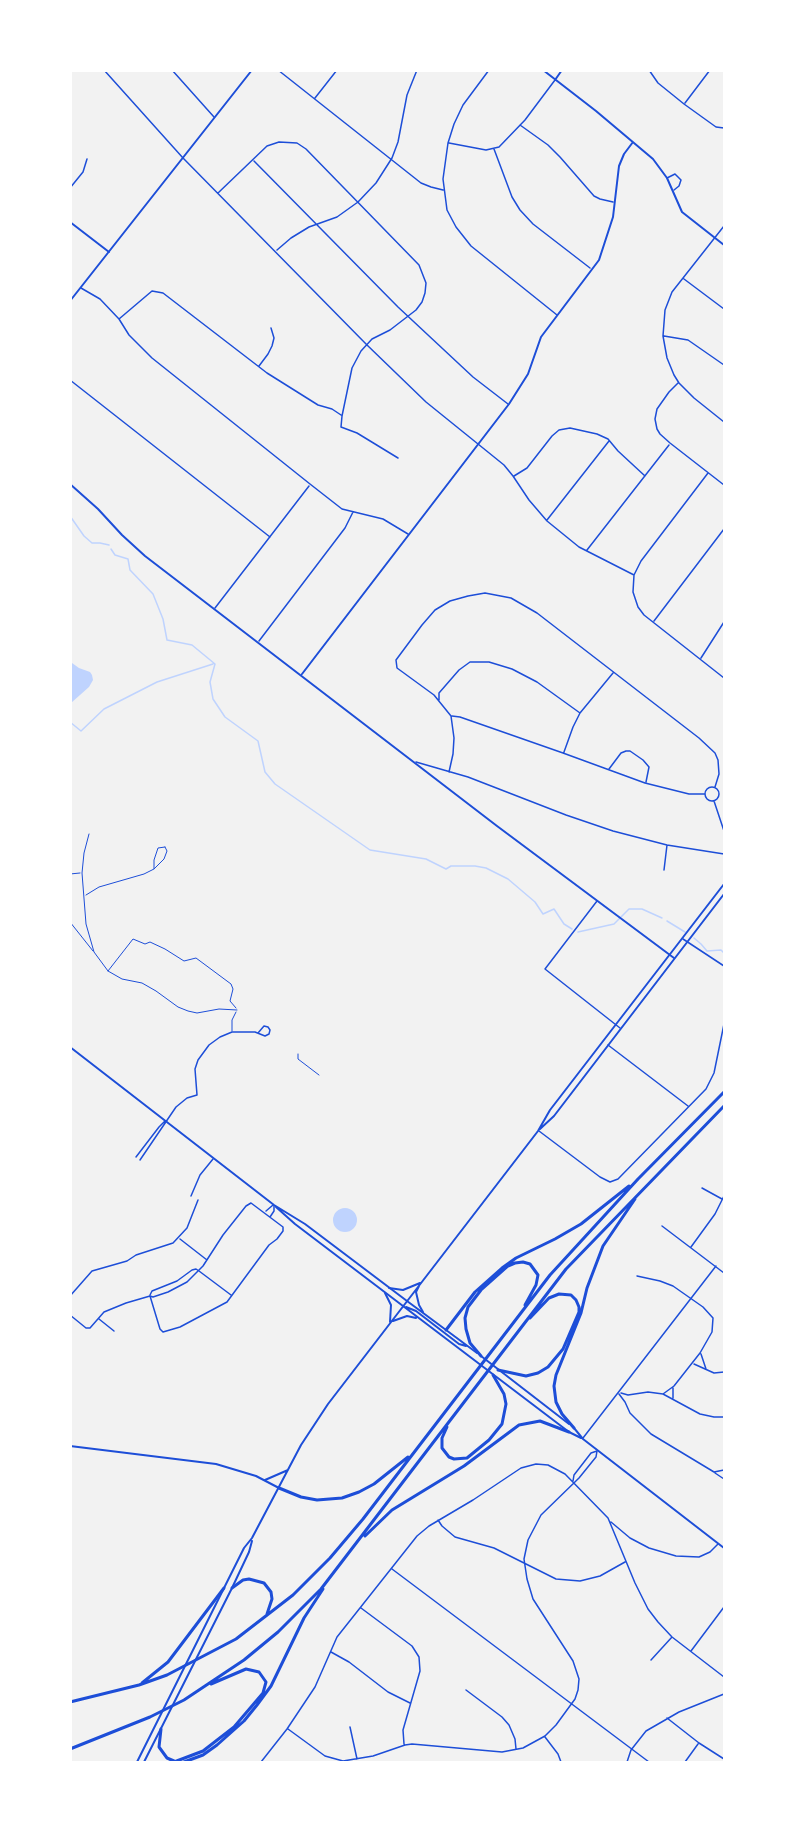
<!DOCTYPE html>
<html>
<head>
<meta charset="utf-8">
<style>
  body { margin:0 }
  #map { position:relative; width:795px; height:1833px; overflow:hidden; background:#f2f2f2; font-family:Karla,sans-serif }
  canvas { display:block }
  .frame { position:absolute; inset:0; border:72px solid #fff; pointer-events:none }
</style>
</head>
<body>
<div id="map">
<canvas width="795" height="1833"></canvas>
<div class="frame"></div>
</div>
<script>
const ctx = document.querySelector('canvas').getContext('2d');
ctx.lineJoin = 'round';
function fill(path, color) { ctx.fillStyle = color; ctx.fill(path, 'evenodd'); }
const shape = rows => new Path2D(rows.map(r => 'M' + r).join(''));
function stroke(path, color, width, dash) { ctx.strokeStyle = color; ctx.lineWidth = width; ctx.lineCap = dash ? 'butt' : 'round'; ctx.setLineDash(dash || []); ctx.stroke(path); }
const water = shape([
  [72,663,79,668,90,672,92,675,93,680,89,687,71,703],
  '333 1220a12 12 0 1 1 24 0a12 12 0 1 1-24 0Z'
]);
const stream = shape([
  [70,516,84,536,92,543,100,543,109,545],
  [111,549,115,555,128,559,130,570,153,594,163,619,167,640,192,645,215,664,210,682,213,699,225,717,258,741,265,772,275,784,370,850,426,859,446,869,451,866,475,866,486,868,508,879,535,902,543,914,554,909,564,924,572,929],
  [70,722,81,731,104,709,157,682,213,664],
  [667,921,685,932],
  [578,932,614,924,629,909,642,909,662,918],
  [694,938,701,944,707,951,721,950,724,953]
]);
const service = shape([
  [89,834,84,853,82,873,86,924,94,952,108,971,122,979,142,983,156,991,178,1007,188,1011,197,1013,219,1009,237,1010],
  [165,847,167,851,164,859,154,869,154,860,158,848,165,847],
  [70,874,80,873],
  [86,895,99,887,144,874,154,869],
  [70,922,93,951],
  [108,971,133,939,145,944,150,942,165,949,184,961,196,958,231,984,233,989,230,1001,236,1008],
  [232,1031,232,1020,236,1012],
  [298,1054,298,1059,319,1075]
]);
const minor = shape([
  [104,70,183,158,367,345,426,402,504,465,513,476,529,500,547,521,579,547,634,575],
  [172,70,214,117],
  [278,70,421,183,431,187,443,190],
  [489,70,463,105,454,124,448,143,443,179,447,210,456,227,471,246,557,315],
  [649,70,658,83,684,104,716,127,724,128],
  [315,98,337,70],
  [685,103,710,70],
  [520,125,548,145,560,157,594,196,600,199,613,202],
  [449,143,486,150,499,147,525,120,555,80],
  [494,149,512,197,520,210,533,224,590,268],
  [254,161,398,307,473,377,508,404],
  [667,178,675,174,681,180,679,186,674,190],
  [70,188,83,172,87,159],
  [218,193,267,146,279,142,297,143,306,149,419,265,426,283,425,293,422,302,416,310,390,330,372,339,361,351,352,368,342,416,341,427,357,433,398,458],
  [724,226,672,292,665,310,663,336,667,358,674,375,679,383,694,398,724,422],
  [277,250,291,238,309,227,337,217,358,202,376,183,392,158,398,142,407,95,417,70],
  [684,279,724,309],
  [81,288,100,299,119,319,129,335,152,358,310,484,342,509,383,519,408,534],
  [119,319,152,291,163,293,267,373,318,405,332,409,341,415],
  [664,336,688,340,724,365],
  [259,366,268,354,272,346,274,338,271,328],
  [70,380,270,537],
  [678,383,669,392,657,409,655,419,657,429,660,434,670,443,724,485],
  [708,473,641,561,634,575,633,592,638,607,644,615,724,678],
  [514,476,527,468,552,436,559,430,570,428,597,434,608,439,618,451,645,476],
  [547,520,609,441],
  [587,550,669,445],
  [215,608,309,486],
  [654,621,724,529],
  [259,641,345,528,353,512],
  [701,658,724,622],
  [439,700,439,693,459,670,470,662,489,662,512,669,537,682,580,713],
  [452,716,460,717,563,753,645,783,689,794,705,794],
  [564,752,573,727,580,713,613,673],
  [416,762,468,777,566,815,613,831,667,845,724,854],
  [609,769,621,753,626,751,630,751,643,760,649,767,646,782],
  [449,772,453,754,454,738,451,716,434,695,397,668,396,660,422,625,435,610,450,601,468,596,485,593,511,598,537,613,699,738,715,753,718,760,719,774,715,787],
  '705 794a7 7 0 1 1 14 0a7 7 0 1 1-14 0Z',
  [714,801,724,831],
  [664,870,667,845],
  [597,901,545,969,620,1028],
  [683,939,724,966],
  [608,1045,688,1106],
  [539,1131,600,1177,610,1182,618,1179,706,1089,714,1073,724,1024],
  [136,1157,159,1127,165,1121],
  [140,1160,176,1107,187,1098,197,1095,195,1069,198,1060,209,1045,220,1037,232,1032,255,1032,265,1036,269,1034,270,1030,268,1027,264,1026,258,1033],
  [702,1188,722,1199],
  [191,1196,200,1175,213,1159],
  [266,1211,273,1205],
  [270,1217,274,1211,274,1206],
  [662,1226,724,1273],
  [180,1239,207,1260],
  [691,1247,715,1214,724,1196],
  [199,1271,231,1295],
  [637,1276,660,1281,673,1286,703,1307,713,1318,712,1332,700,1353,674,1386,663,1394],
  [150,1295,152,1291,177,1281,192,1270,196,1269,199,1271],
  [70,1296,92,1271,127,1261,136,1255,173,1243,187,1228,198,1200],
  [70,1315,86,1328,90,1328,104,1312,126,1303,150,1296,153,1297,168,1292,187,1282,203,1266,223,1235,246,1206,251,1203,283,1227,283,1231,277,1239,269,1245,227,1302,180,1327,163,1332,160,1329,150,1296],
  [99,1319,114,1331],
  [701,1354,706,1369],
  [694,1364,714,1373,724,1372],
  [673,1388,673,1398],
  [621,1393,628,1395,648,1392,663,1394,700,1414,714,1417,724,1417],
  [619,1394,625,1402,630,1413,651,1434,714,1472,724,1470],
  [583,1438,716,1266],
  [715,1473,724,1479],
  [573,1481,574,1475,591,1453,597,1451],
  [438,1520,442,1526,455,1537,494,1548,556,1579,580,1581,600,1576,625,1562],
  [611,1522,630,1538,649,1548,676,1556,699,1557,710,1552,718,1544],
  [392,1569,649,1762],
  [361,1608,412,1646,419,1657,420,1671,403,1730,404,1744],
  [691,1651,724,1607],
  [331,1652,349,1662,388,1692,410,1703],
  [651,1660,672,1637],
  [466,1690,502,1717,509,1725,515,1739,516,1749],
  [667,1718,699,1743,724,1759],
  [350,1727,357,1759],
  [288,1729,325,1756,343,1761,373,1756,405,1745,412,1744,502,1752,523,1748,545,1736,556,1725,575,1699,578,1690,579,1679,573,1661,533,1599,527,1579,524,1559,528,1540,541,1515,579,1478,596,1457,597,1451],
  [545,1737,558,1754,561,1762],
  [261,1762,287,1729,315,1687,337,1637,417,1536,429,1526,473,1500,521,1468,536,1464,548,1465,565,1474,608,1518,635,1583,648,1609,658,1622,672,1637,724,1677],
  [627,1762,631,1750,646,1731,679,1712,724,1694],
  [685,1762,698,1744]
]);
const tertiary = shape([
  [543,70,596,111,653,159,667,178,682,212,724,245],
  [555,80,562,70],
  [70,222,109,252],
  [70,484,98,509,122,535,145,556,497,826,674,958],
  [302,674,509,404,528,374,541,337,599,260,613,217,619,166,624,154,633,142],
  [70,1446,216,1464,256,1476,279,1488]
]);
const secondary = shape([
  [70,301,252,70],
  [70,1047,274,1205,305,1224,407,1301],
  [276,1207,295,1224,403,1306]
]);
const primary = shape([
  [540,1129,554,1116,724,894],
  [419,1286,416,1292,419,1305,423,1312],
  [389,1288,403,1290,420,1283],
  [385,1293,391,1305,390,1322],
  [407,1301,477,1353],
  [403,1306,569,1432,581,1438],
  [406,1307,416,1311,459,1344,466,1346],
  [393,1321,407,1316,416,1318],
  [481,1356,569,1424],
  [574,1428,583,1439,724,1548],
  [265,1480,288,1470],
  [137,1762,244,1548,252,1538,301,1445,328,1404,538,1131,550,1110,724,884],
  [144,1762,232,1588,249,1552,252,1541]
]);
const motorway = shape([
  [446,1330,475,1292,502,1268,516,1258,555,1239,581,1224,629,1186],
  [481,1356,470,1343,466,1329,465,1318,468,1307,481,1290,508,1266,515,1263,523,1262,530,1264,538,1275,536,1285,525,1305],
  [498,1370,526,1376,538,1373,548,1367,563,1349,579,1312,579,1307,576,1300,571,1295,559,1294,549,1298,530,1318],
  [447,1427,442,1438,442,1448,449,1457,454,1459,467,1458,489,1440,502,1424,506,1404,504,1394,493,1375],
  [574,1428,562,1414,556,1402,554,1386,556,1375,581,1313,587,1288,603,1246,635,1199],
  [279,1488,301,1497,317,1500,342,1498,359,1492,374,1484,408,1457],
  [365,1536,392,1510,464,1466,519,1425,540,1421,569,1432],
  [232,1588,243,1580,249,1579,264,1583,271,1592,272,1599,267,1614],
  [142,1683,168,1662,224,1588],
  [70,1702,139,1685,167,1675,236,1639,293,1595,330,1558,363,1519,550,1275,638,1179,724,1092],
  [161,1729,159,1747,167,1758,174,1761],
  [70,1749,150,1717,184,1700,244,1660,278,1632,321,1589,566,1269,724,1106],
  [174,1762,203,1751,234,1727,263,1693,266,1682,259,1672,246,1669,211,1684],
  [184,1762,203,1755,217,1745,244,1721,257,1705,271,1686,304,1618,323,1589]
]);
fill(water, '#bfd3fe');
stroke(stream, '#bfd3fe', 1.5);
stroke(service, '#1d4ed8', 1);
stroke(minor, '#1d4ed8', 1.5);
stroke(tertiary, '#1d4ed8', 2);
stroke(secondary, '#1d4ed8', 2);
stroke(primary, '#1d4ed8', 2);
stroke(motorway, '#1d4ed8', 3);
</script>
</body>
</html>
